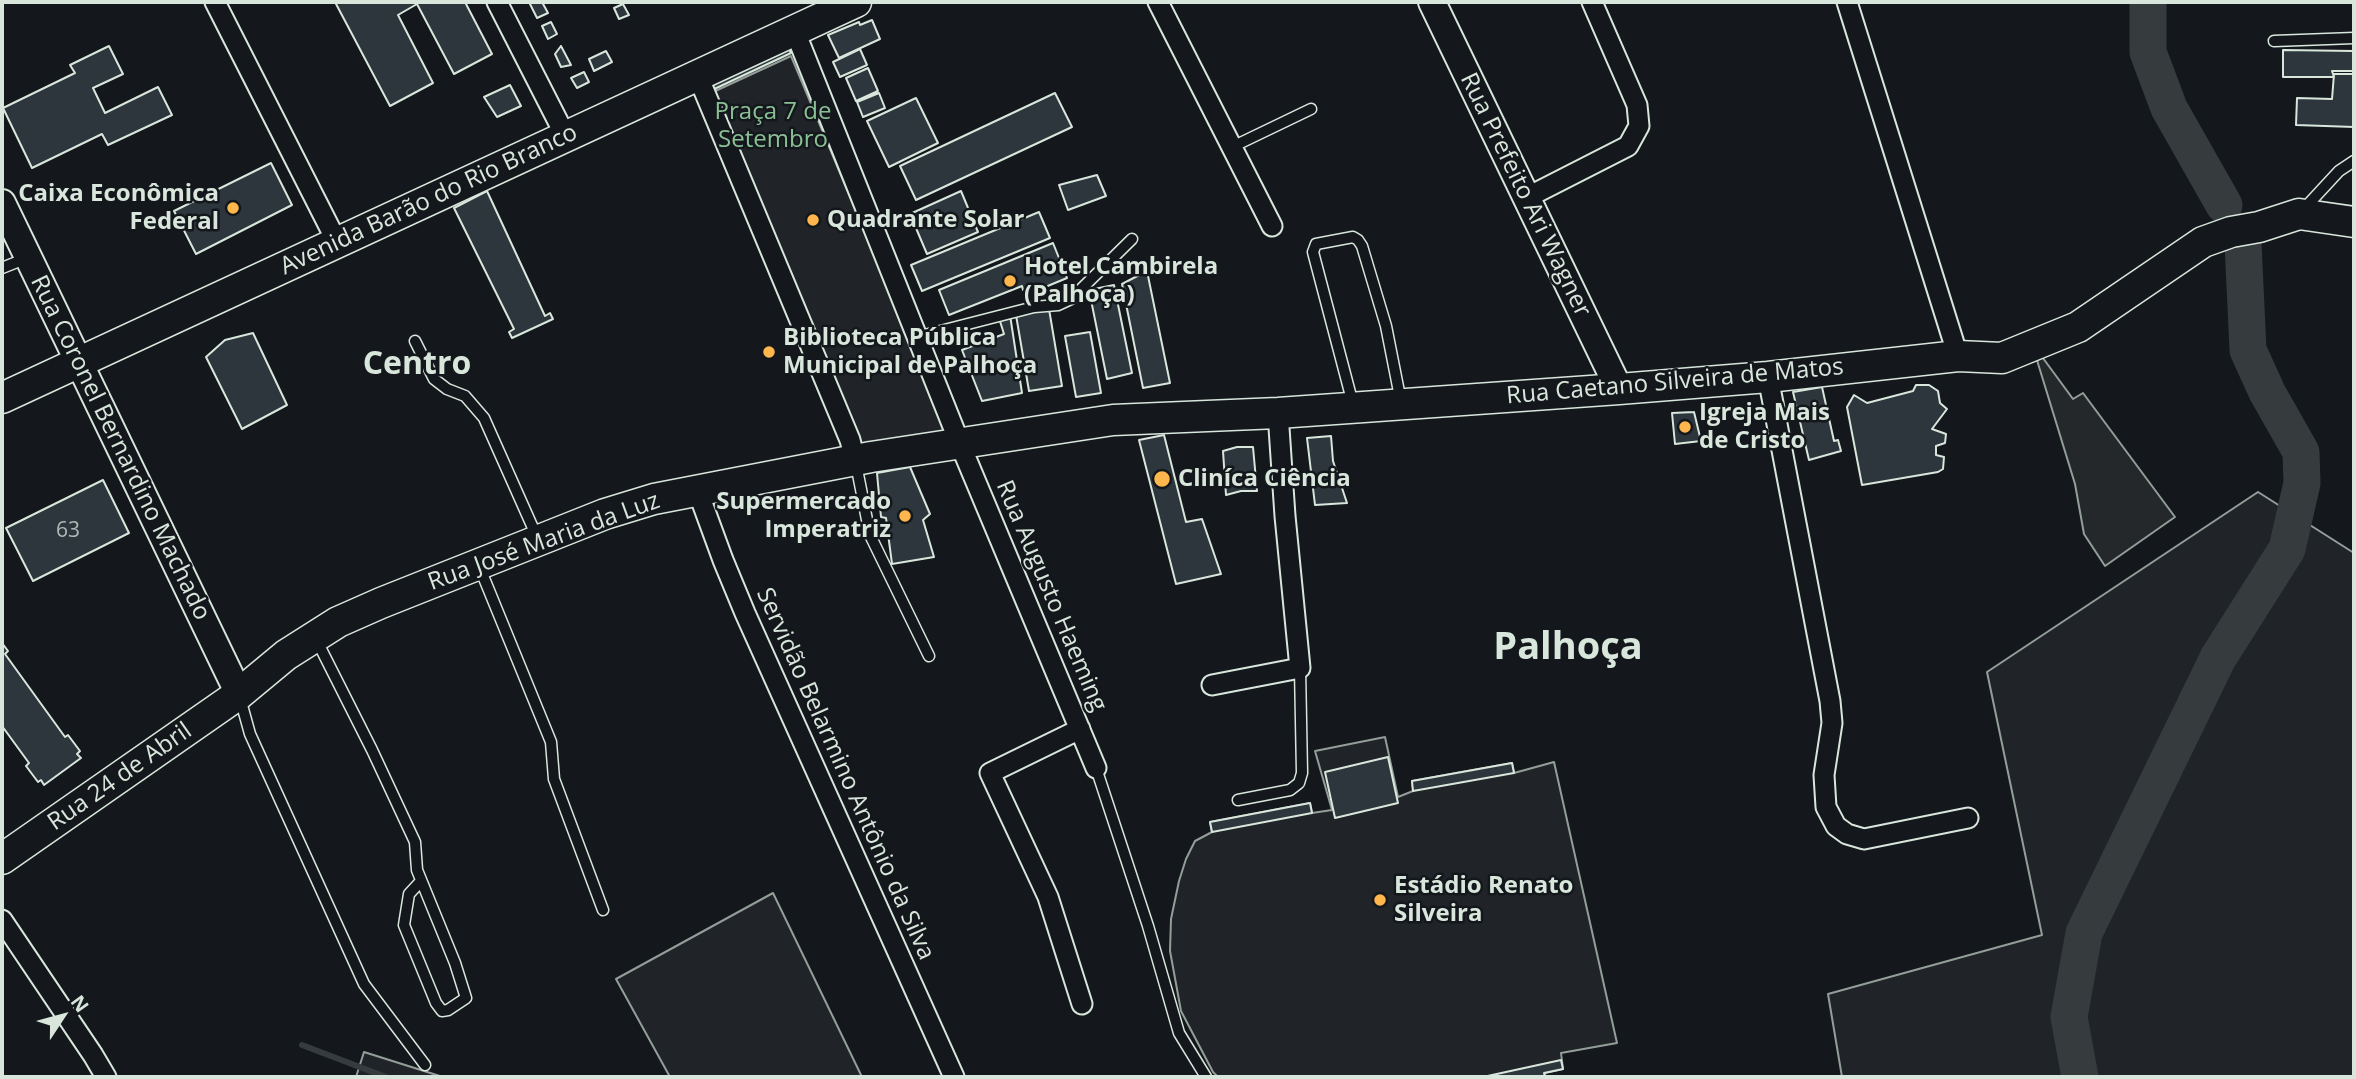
<!DOCTYPE html>
<html>
<head>
<meta charset="utf-8">
<style>
  body { margin:0 }
  #map { position:relative; width:2356px; height:1079px; overflow:hidden; background:#14181c; font-family:"Open Sans",sans-serif }
  canvas { display:block }
  .frame { position:absolute; inset:0; border:4px solid #d8e6dc; pointer-events:none }
  .north { position:absolute; left:28px; top:981px; width:70px; height:70px; -webkit-text-stroke:5px #14181c; paint-order:stroke; rotate:54deg; font-size:19px; font-weight:700; line-height:28px; text-align:center; color:#d8e6dc }
  .north::after { content:''; display:block; margin:auto; width:24px; height:32px; background:#d8e6dc; clip-path:polygon(50% 0,100% 100%,50% 72%,0 100%) }
</style>
</head>
<body>
<div id="map">
<canvas width="2356" height="1079"></canvas>
<div class="frame"></div>
<div class="north">N</div>
</div>
<script>
const ctx = document.querySelector('canvas').getContext('2d');
ctx.lineJoin = 'round';
function fill(path, color) { ctx.fillStyle = color; ctx.fill(path, 'evenodd'); }
const shape = rows => new Path2D(rows.map(r => 'M' + r).join(''));
function stroke(path, color, width, dash) { ctx.strokeStyle = color; ctx.lineWidth = width; ctx.lineCap = dash ? 'butt' : 'round'; ctx.setLineDash(dash || []); ctx.stroke(path); }
function label(font, color, halo, rows, align = 'center') {
  ctx.font = font + ' "Open Sans",sans-serif'; ctx.lineWidth = 5; ctx.setLineDash([]); ctx.textBaseline = 'middle'; ctx.strokeStyle = halo; ctx.fillStyle = color; for (const [text, x, y, turn = 0] of rows) {
    ctx.save(); ctx.translate(x, y); ctx.rotate((+turn || 0) * Math.PI / 180); ctx.textAlign = isNaN(turn) ? turn : align; if (halo) ctx.strokeText(text, 0, 0); ctx.fillText(text, 0, 0); ctx.restore();
  }
}
const green = shape([
  [791,56,947,428,942,437,867,451,858,441,711,93,791,56],
  [2258,492,2354,553,2354,1077,1842,1077,1828,994,2042,935,1987,672,2258,492],
  [1385,737,1398,797,1413,791,1412,781,1512,763,1514,773,1554,762,1617,1043,1561,1053,1563,1069,1545,1073,1545,1077,1218,1077,1213,1072,1181,1011,1170,951,1171,919,1179,881,1186,859,1195,841,1212,832,1210,822,1310,803,1312,813,1332,810,1315,751,1385,737],
  [773,893,862,1077,670,1077,616,979,773,893],
  [364,1052,443,1077,356,1077,364,1052]
]);
const parking = shape([
  [2040,354,2073,399,2083,393,2175,517,2105,566,2084,534,2075,484,2036,357,2040,354]
]);
const stream = shape([
  [302,1045,386,1077]
]);
const river = shape([
  [2148,2,2148,52,2169,108,2224,205],
  [2080,1077,2069,1017,2084,933,2218,658,2287,549,2302,483,2301,452,2267,392,2248,350,2243,243]
]);
const building = shape([
  [335,2,465,2,492,54,454,74,417,4,398,15,433,83,390,106,335,2],
  [529,2,542,2,548,13,537,18,529,2],
  [623,4,629,15,619,19,614,8,623,4],
  [872,20,880,39,839,58,828,35,859,22,860,25,872,20],
  [551,22,557,34,548,39,542,26,551,22],
  [109,46,123,74,93,88,105,113,158,87,172,115,108,145,102,134,32,168,3,108,75,73,70,65,109,46],
  [561,46,571,65,561,67,555,54,561,46],
  [789,49,791,53,710,91,708,86,789,49],
  [860,49,867,65,840,77,833,62,860,49],
  [2283,50,2354,51,2354,71,2332,71,2334,77,2283,77,2283,50],
  [606,51,612,62,594,71,589,59,606,51],
  [868,68,878,91,856,101,846,78,868,68],
  [584,72,589,82,577,88,571,78,584,72],
  [2334,74,2354,74,2354,127,2296,125,2297,98,2332,99,2334,74],
  [510,85,521,106,497,117,484,97,510,85],
  [879,93,885,108,863,117,857,102,879,93],
  [1055,93,1072,127,916,200,900,166,1055,93],
  [916,98,938,143,889,167,867,121,916,98],
  [271,163,292,205,196,254,174,211,271,163],
  [1097,175,1106,196,1068,210,1059,185,1097,175],
  [487,191,545,316,550,313,553,319,512,338,509,332,514,329,454,208,487,191],
  [961,191,978,232,927,254,910,214,961,191],
  [1039,212,1050,238,922,291,911,265,1039,212],
  [1053,243,1067,278,1038,290,1036,285,1023,290,1022,286,949,315,939,290,1053,243],
  [1147,271,1170,383,1143,388,1122,284,1147,271],
  [1114,285,1132,373,1107,379,1089,290,1114,285],
  [1049,309,1062,386,1029,391,1016,315,1049,309],
  [1010,315,1022,393,982,401,962,350,1004,334,999,318,1010,315],
  [1090,332,1101,393,1076,397,1065,336,1090,332],
  [253,333,287,405,242,429,206,357,225,340,253,333],
  [1916,385,1929,385,1938,391,1940,403,1947,409,1932,429,1946,434,1945,443,1936,446,1936,455,1944,457,1943,469,1938,472,1862,485,1847,407,1854,395,1867,403,1913,391,1916,385],
  [1822,387,1834,441,1838,440,1841,451,1809,460,1793,392,1822,387],
  [1694,412,1701,441,1675,444,1672,413,1694,412],
  [1164,435,1186,522,1202,519,1221,574,1176,584,1139,440,1164,435],
  [1331,436,1333,461,1347,503,1315,505,1307,438,1331,436],
  [1237,447,1253,447,1257,491,1241,491,1226,495,1223,451,1237,447],
  [910,467,930,514,923,520,934,557,892,564,886,518,881,517,877,473,910,467],
  [103,480,129,533,33,581,6,528,103,480],
  [2,643,8,651,5,654,65,737,68,735,80,751,77,754,81,758,44,785,41,780,38,782,26,766,29,763,2,726,2,643],
  [1388,757,1398,803,1335,818,1325,772,1388,757],
  [1512,763,1514,773,1413,791,1412,781,1512,763],
  [1310,803,1312,813,1212,832,1210,822,1310,803],
  [1561,1060,1563,1069,1544,1073,1545,1077,1483,1077,1561,1060]
]);
const lane = shape([
  [2274,41,2354,38],
  [1232,147,1311,109],
  [2302,211,2339,171,2354,161],
  [2,268,27,258],
  [917,337,1034,307,1058,305,1071,299,1132,239],
  [415,341,434,379,447,389,465,396,484,418,537,537],
  [1353,404,1313,252,1316,244,1353,237,1358,240,1362,246,1386,326,1401,402],
  [856,464,870,535,929,656],
  [479,566,551,742,554,779,603,910],
  [317,641,372,750,415,842,417,870,455,963,466,998,448,1010,442,1011,436,1003,404,925,409,894,421,881],
  [240,698,250,734,364,984,425,1065],
  [1096,768,1148,926,1179,1033,1206,1077],
  [1238,800,1290,790,1299,783,1302,773,1300,668]
]);
const street = shape([
  [215,2,337,242],
  [497,2,566,137],
  [1158,2,1272,226],
  [1847,2,1958,356],
  [794,29,960,444,1096,768],
  [697,74,850,440,855,460],
  [1526,198,1628,146,1639,126,1637,105,1592,2],
  [1768,377,1830,701,1832,723,1824,775,1826,807,1836,826,1847,834,1864,839,1968,818],
  [697,489,723,560,745,613,954,1077],
  [1212,685,1300,668,1285,516,1278,413],
  [1080,729,990,773,1048,897,1082,1004],
  [2,920,93,1055,106,1077]
]);
const secondary = shape([
  [1432,2,1619,389],
  [2,203,239,694]
]);
const primary = shape([
  [2,398,856,2],
  [2,859,239,694,286,655,338,622,381,603,605,514,654,499,871,457,1113,420,1278,413,1619,389,1768,377,1958,356,2002,358,2078,327,2203,242,2231,232,2259,227,2299,214,2354,222]
]);
const markers = [
  [233,208,7,"#ffb74d"],
  [813,220,7,"#ffb74d"],
  [1010,281,7,"#ffb74d"],
  [769,352,7,"#ffb74d"],
  [1685,427,7,"#ffb74d"],
  [1162,479,9,"#ffb74d"],
  [905,516,7,"#ffb74d"],
  [1380,900,7,"#ffb74d"]
];
const numberNames = [
  ["63",68,531]
];
const parkNames = [
  ["Praça 7 de",773,112],
  ["Setembro",773,140]
];
const poiNames = [
  ["Caixa Econômica",219,194,"right"],
  ["Federal",219,222,"right"],
  ["Quadrante Solar",827,220],
  ["Hotel Cambirela",1024,267],
  ["(Palhoça)",1024,295],
  ["Biblioteca Pública",783,338],
  ["Municipal de Palhoça",783,366],
  ["Igreja Mais",1699,413],
  ["de Cristo",1699,441],
  ["Cliníca Ciência",1178,479],
  ["Supermercado",891,502,"right"],
  ["Imperatriz",891,530,"right"],
  ["Estádio Renato",1394,886],
  ["Silveira",1394,914]
];
const streetNames = [
  ["Rua Prefeito Ari Wagner",1525,195,64],
  ["Avenida Barão do Rio Branco",429,200,-25],
  ["Rua Caetano Silveira de Matos",1675,382,-5],
  ["Rua Coronel Bernardino Machado",120,448,64],
  ["Rua José Maria da Luz",544,542,-20],
  ["Rua Augusto Haeming",1051,596,67],
  ["Servidão Belarmino Antônio da Silva",845,774,66],
  ["Rua 24 de Abril",120,777,-35]
];
const districtNames = [
  ["Centro",417,365]
];
const townNames = [
  ["Palhoça",1568,648]
];
fill(green, '#202428');
stroke(green, '#939e99', 2);
fill(parking, '#24282b');
stroke(parking, '#939e99', 2);
stroke(stream, '#363b3e', 6);
stroke(river, '#363b3e', 37);
fill(building, '#2c363c');
stroke(building, '#d8e6dc', 2);
stroke(lane, '#d8e6dc', 13);
stroke(street, '#d8e6dc', 23);
stroke(secondary, '#d8e6dc', 30);
stroke(primary, '#d8e6dc', 33);
stroke(lane, '#14181c', 10);
stroke(street, '#14181c', 19);
stroke(secondary, '#14181c', 26);
stroke(primary, '#14181c', 30);
for (const [x, y, r, color] of markers) { const dot = new Path2D(); dot.arc(x, y, r, 0, 2 * Math.PI); ctx.fillStyle = color; ctx.fill(dot); stroke(dot, '#14181c', 2.5); }
label('21px', '#adbab4', null, numberNames);
label('24px', '#8ac095', '#14181c', parkNames);
label('bold 24px', '#d8e6dc', '#14181c', poiNames, 'left');
label('24px', '#d8e6dc', '#14181c', streetNames);
label('bold 32px', '#d8e6dc', '#14181c', districtNames);
label('bold 38px', '#d8e6dc', '#14181c', townNames);
</script>
</body>
</html>
